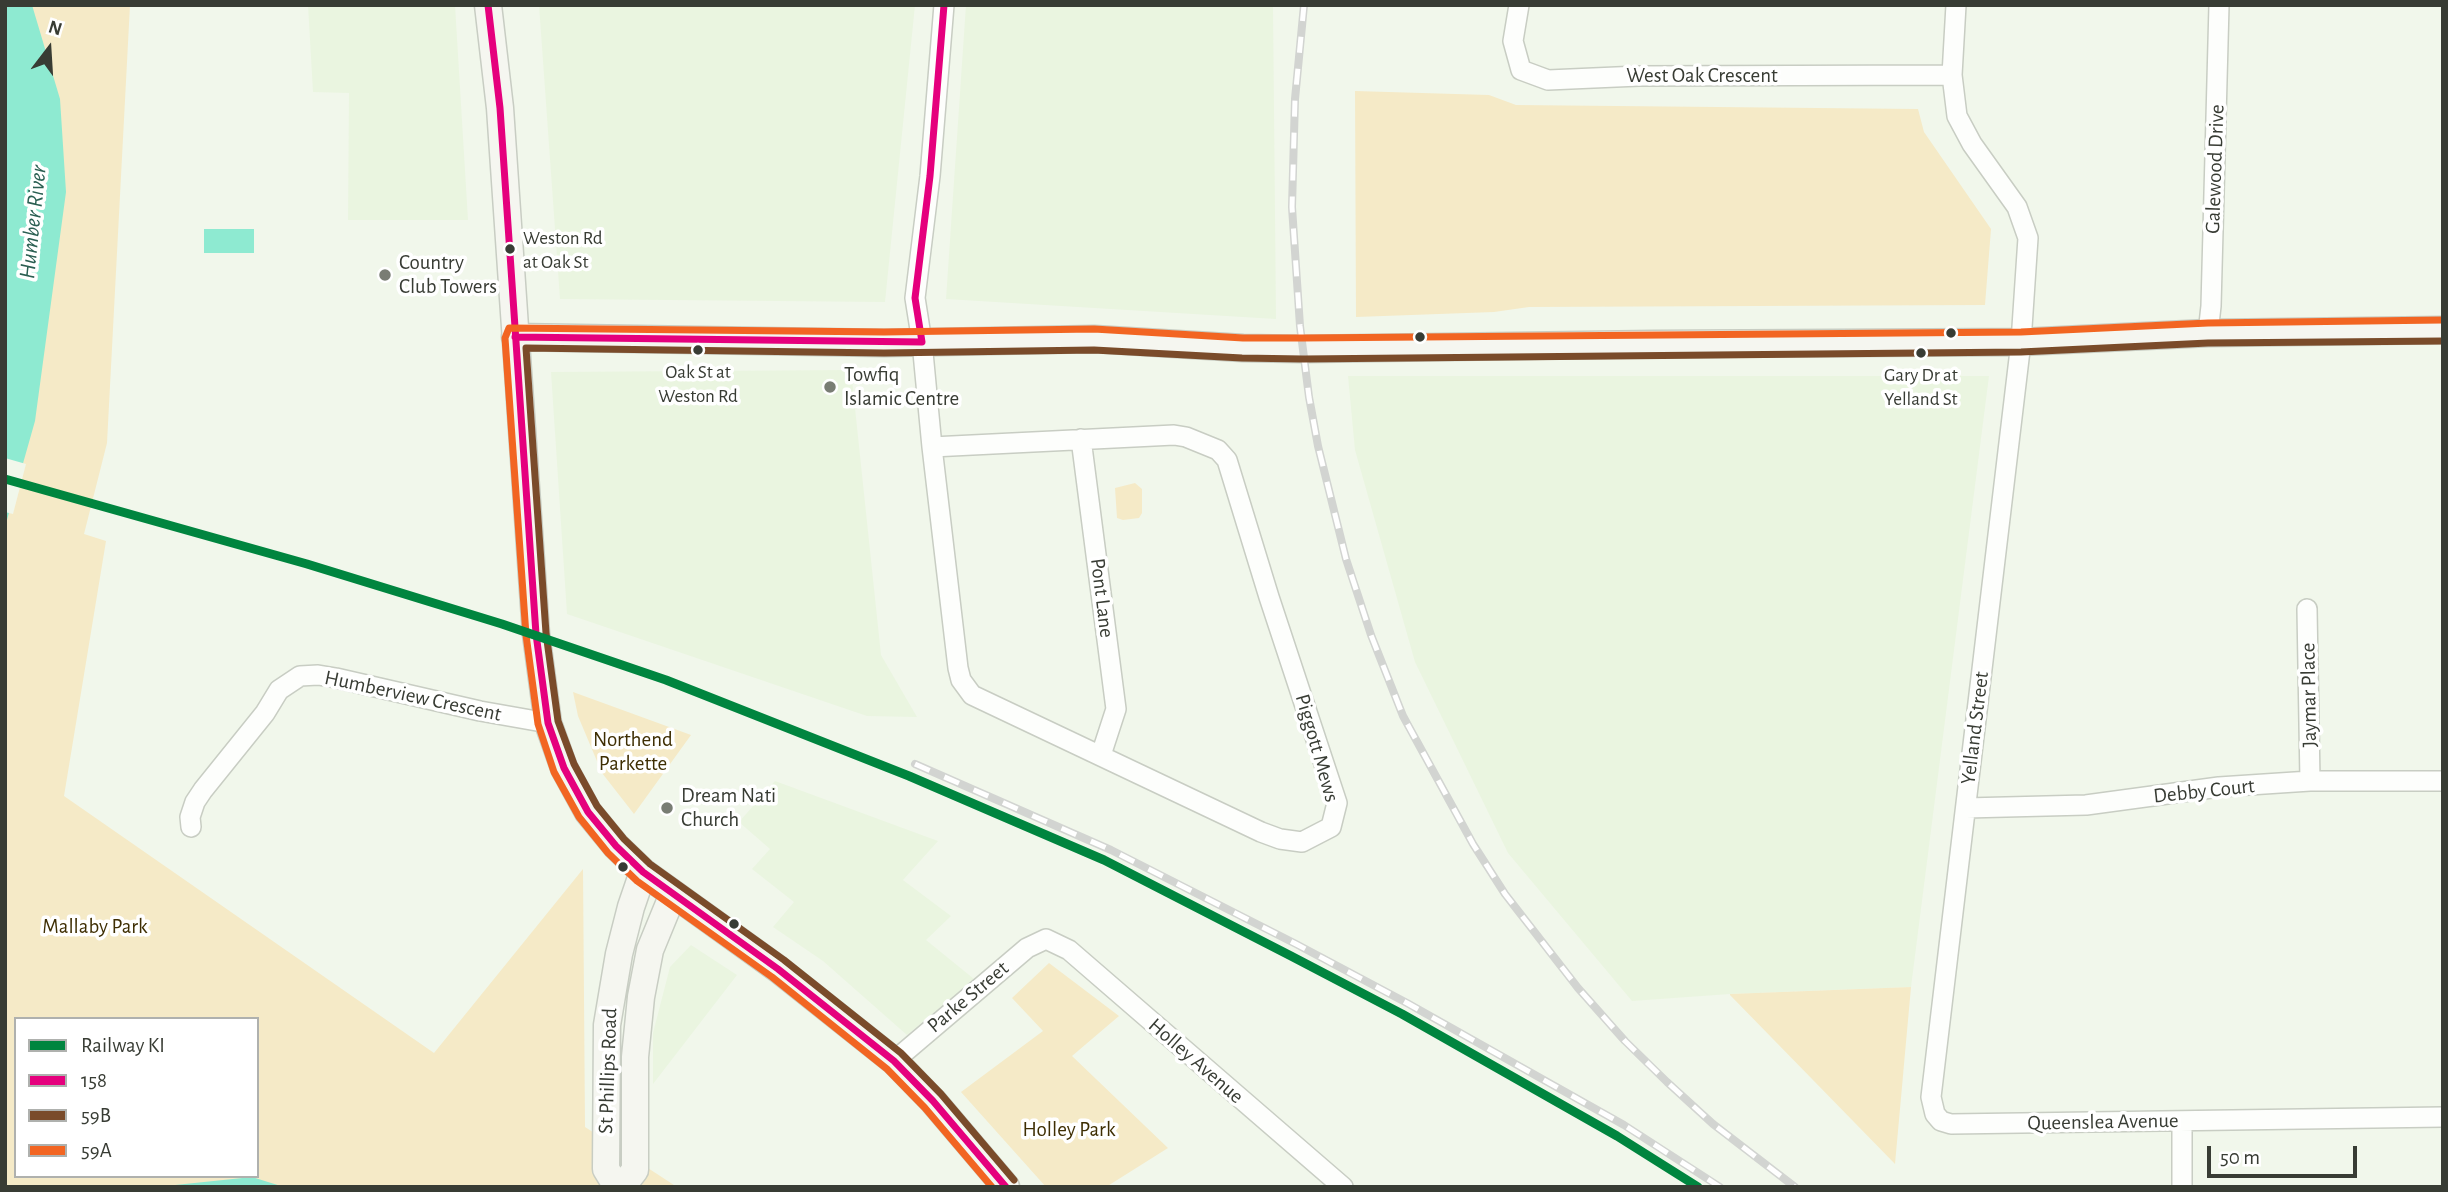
<!DOCTYPE html>
<html>
<head>
<meta charset="utf-8">
<style>
  body { margin:0 }
  #map { position:relative; width:2448px; height:1192px; overflow:hidden; background:#f1f7eb; font-family:"Alegreya Sans",sans-serif }
  canvas { display:block }
  .frame { position:absolute; inset:0; border:7px solid #383c34; pointer-events:none }
  .legend { position:absolute; left:14px; top:1017px; width:245px; height:161px; box-sizing:border-box; background:#fff; border:2px solid #afb1ae; margin:0; padding:9px 12px; list-style:none; font-size:21px; color:#383c34 }
  .legend li { display:flex; align-items:center; gap:14px; height:35px }
  .legend b { width:35px; border:2px solid #afb1ae }
  .north { position:absolute; left:14px; top:14px; width:70px; height:70px; -webkit-text-stroke:5px #fff; paint-order:stroke; rotate:17deg; font-size:19px; font-weight:700; line-height:28px; text-align:center; color:#383c34 }
  .north::after { content:''; display:block; margin:auto; width:24px; height:32px; background:#383c34; clip-path:polygon(50% 0,100% 100%,50% 72%,0 100%) }
  .scale { position:absolute; left:2207px; top:1146px; width:150px; height:32px; box-sizing:border-box; border:4px solid #383c34; border-top:0; padding-left:9px; font-size:21px; line-height:24px; white-space:nowrap; color:#383c34; -webkit-text-stroke:5px #fff; paint-order:stroke }
</style>
</head>
<body>
<div id="map">
<canvas width="2448" height="1192"></canvas>
<div class="frame"></div>
<ul class="legend">
<li><b style="height:9px;background:#00853f"></b>Railway KI</li>
<li><b style="height:9px;background:#e5007d"></b>158</li>
<li><b style="height:9px;background:#7a4b2a"></b>59B</li>
<li><b style="height:9px;background:#f26522"></b>59A</li>
</ul>
<div class="north">N</div>
<div class="scale">50 m</div>
</div>
<script>
const ctx = document.querySelector('canvas').getContext('2d');
ctx.lineJoin = 'round';
function fill(path, color) { ctx.fillStyle = color; ctx.fill(path, 'evenodd'); }
const shape = rows => new Path2D(rows.map(r => 'M' + r).join(''));
function stroke(path, color, width, dash) { ctx.strokeStyle = color; ctx.lineWidth = width; ctx.lineCap = dash ? 'butt' : 'round'; ctx.setLineDash(dash || []); ctx.stroke(path); }
function label(font, color, halo, rows, align = 'center') {
  ctx.font = font + ' "Alegreya Sans",sans-serif'; ctx.lineWidth = 7; ctx.setLineDash([]); ctx.textBaseline = 'middle'; ctx.strokeStyle = halo; ctx.fillStyle = color; for (const [text, x, y, turn = 0] of rows) {
    ctx.save(); ctx.translate(x, y); ctx.rotate((+turn || 0) * Math.PI / 180); ctx.textAlign = isNaN(turn) ? turn : align; if (halo) ctx.strokeText(text, 0, 0); ctx.fillText(text, 0, 0); ctx.restore();
  }
}
const built = shape([
  [308,5,455,5,468,220,348,220,349,93,313,92],
  [539,5,915,5,885,302,560,299],
  [966,5,1273,5,1276,319,946,299],
  [851,370,881,655,917,717,867,716,567,614,551,372],
  [1348,376,1989,376,1911,987,1730,994,1632,1001,1508,853,1415,662,1355,450],
  [775,781,938,841,903,880,951,916,926,940,974,979,907,1035,823,961,773,927,794,902,752,869,770,849,739,822],
  [691,945,737,975,653,1084,653,1033,670,967]
]);
const green = shape([
  [5,5,130,5,107,443,84,534,106,541,64,796,434,1053,583,869,585,1127,677,1187,5,1187],
  [16,1019,257,1019,257,1176,16,1176],
  [1355,91,1489,95,1516,105,1918,109,1924,132,1991,229,1985,305,1529,307,1494,312,1356,317],
  [1135,483,1142,489,1142,513,1139,518,1123,520,1117,518,1115,488],
  [573,692,691,735,634,814,602,773,578,716],
  [1049,963,1119,1016,1072,1056,1168,1148,1106,1187,1046,1187,961,1092,1043,1031,1012,998],
  [1911,987,1895,1164,1730,995,1730,994]
]);
const water = shape([
  [5,5,32,5,60,99,66,192,35,421,5,527],
  [204,229,254,229,254,253,204,253],
  [252,1177,284,1187,156,1187]
]);
const pier = shape([
  [5,458,26,464,13,514,5,512]
]);
const street = shape([
  [1519,5,1513,41,1521,70,1548,80,1639,76,1952,75],
  [1956,5,1952,75,1957,116,1972,144,2017,207,2028,238,2021,342,1931,1097,1935,1114,1941,1121,1951,1124,2443,1117],
  [2208,333,2211,306,2219,5],
  [1081,439,1116,709,1101,755],
  [932,447,1174,435,1186,437,1218,450,1227,460,1269,597,1337,803,1331,827,1302,842,1280,839,1261,832,972,695,961,680,958,668,932,447,922,342,915,298,930,176,944,5],
  [2307,609,2310,781],
  [1966,808,2086,805,2219,787,2310,781,2443,781],
  [191,827,190,817,195,802,203,790,265,713,279,690,300,676,318,675,336,678,480,711,548,723],
  [894,1061,1027,948,1046,939,1069,950,1343,1187],
  [2182,1121,2182,1187]
]);
const secondary = shape([
  [488,5,500,108,536,634,548,723,564,768,588,812,616,846,643,872,778,969,894,1061,933,1101,1006,1187],
  [515,337,884,343,1094,339,1243,348,1303,349,1653,344,2021,342,2208,333,2443,330],
  [617,1187,606,1169,607,1025,619,954,631,907,643,872],
  [622,1187,635,1170,635,1057,641,997,650,950,673,894]
]);
const rail = shape([
  [1304,5,1295,99,1292,207,1300,326,1309,397,1318,446,1346,559,1371,635,1403,716,1473,844,1505,894,1578,988,1625,1041,1667,1082,1713,1124,1795,1187],
  [915,764,1111,850,1296,944,1407,1003,1624,1125,1720,1187]
]);
const bus1 = shape([
  [488,5,500,108,536,634,548,723,564,768,588,812,616,846,643,872,778,969,894,1061,933,1101,1006,1187],
  [515,337,922,342,915,298,930,176,944,5]
]);
const bus2 = shape([
  [1014,1180,941,1094,901,1053,784,960,650,864,624,839,597,806,574,764,558,721,546,633,526,348,884,353,1094,350,1242,358,1303,359,2021,352,2208,343,2443,341]
]);
const bus3 = shape([
  [992,1187,925,1108,887,1069,772,977,637,881,608,853,579,817,554,772,538,724,526,635,505,338,509,328,884,332,1094,329,1243,338,1303,338,2021,332,2208,323,2443,320]
]);
const rail1 = shape([
  [5,479,307,564,502,624,666,680,909,776,1104,860,1291,956,1402,1014,1617,1136,1698,1187]
]);
const markers = [
  [510,249,6,"#383c34"],
  [385,275,7,"#797d74"],
  [1951,333,6,"#383c34"],
  [1420,337,6,"#383c34"],
  [698,350,6,"#383c34"],
  [1921,353,6,"#383c34"],
  [830,387,7,"#797d74"],
  [667,808,7,"#797d74"],
  [623,867,6,"#383c34"],
  [734,924,6,"#383c34"]
];
const busNames = [
  ["Weston Rd",523,238,"left"],
  ["at Oak St",523,262,"left"],
  ["Oak St at",698,372],
  ["Weston Rd",698,396],
  ["Gary Dr at",1921,375],
  ["Yelland St",1921,399]
];
const streetNames = [
  ["West Oak Crescent",1702,76],
  ["Galewood Drive",2215,169,-88],
  ["Pont Lane",1102,598,83],
  ["Jaymar Place",2309,695,-91],
  ["Humberview Crescent",413,696,12],
  ["Yelland Street",1975,728,-83],
  ["Piggott Mews",1317,748,74],
  ["Debby Court",2204,791,-6],
  ["Parke Street",968,997,-40],
  ["Holley Avenue",1196,1061,41],
  ["St Phillips Road",608,1071,-88],
  ["Queenslea Avenue",2103,1122,-1]
];
const poiNames = [
  ["Country",399,263],
  ["Club Towers",399,287],
  ["Towfiq",844,375],
  ["Islamic Centre",844,399],
  ["Dream Nati",681,796],
  ["Church",681,820]
];
const parkNames = [
  ["Northend",633,740],
  ["Parkette",633,764],
  ["Mallaby Park",95,927],
  ["Holley Park",1069,1130]
];
const waterNames = [
  ["Humber River",33,222,-84]
];
fill(built, '#eaf5e0');
fill(green, '#f5eac7');
fill(water, '#8eead1');
fill(pier, '#f1f7eb');
stroke(street, '#c8cdc3', 22);
stroke(secondary, '#c8cdc3', 29);
stroke(street, '#fdfefc', 19);
stroke(secondary, '#f5f6f0', 26);
stroke(rail, '#d2d4d1', 8);
stroke(rail, '#fff', 5, [16]);
stroke(bus1, '#e5007d', 7);
stroke(bus2, '#7a4b2a', 7);
stroke(bus3, '#f26522', 7);
stroke(rail1, '#00853f', 9);
for (const [x, y, r, color] of markers) { const dot = new Path2D(); dot.arc(x, y, r, 0, 2 * Math.PI); ctx.fillStyle = color; ctx.fill(dot); stroke(dot, '#fff', 2.5); }
label('19px', '#383c34', '#fff', busNames);
label('21px', '#383c34', '#fff', streetNames);
label('21px', '#383c34', '#fff', poiNames, 'left');
label('21px', '#3e2e03', '#fff', parkNames);
label('italic 23px', '#2a5f52', '#fff', waterNames);
</script>
</body>
</html>
